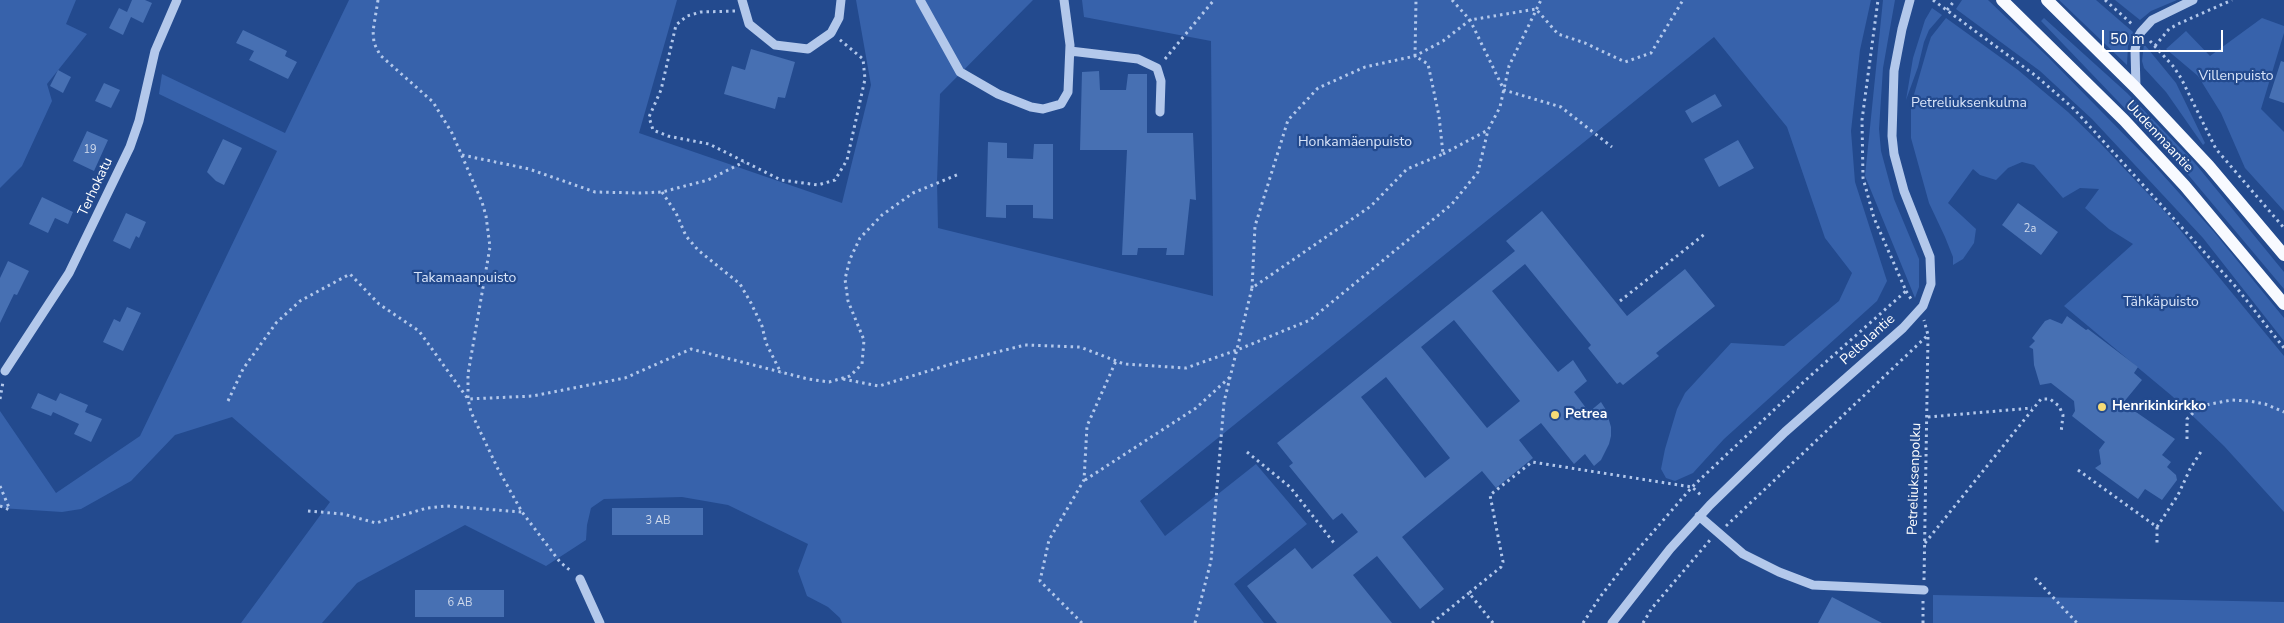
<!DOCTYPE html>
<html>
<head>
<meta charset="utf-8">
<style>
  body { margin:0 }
  #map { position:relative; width:2284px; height:623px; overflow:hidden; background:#234a8e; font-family:"Nunito Sans",sans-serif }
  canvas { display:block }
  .scale { position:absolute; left:2102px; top:30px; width:121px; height:22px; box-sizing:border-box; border:2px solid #fff; border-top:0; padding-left:6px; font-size:15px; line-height:18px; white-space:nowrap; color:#fff; -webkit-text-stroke:4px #234a8e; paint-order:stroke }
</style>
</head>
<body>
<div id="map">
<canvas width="2284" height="623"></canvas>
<div class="scale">50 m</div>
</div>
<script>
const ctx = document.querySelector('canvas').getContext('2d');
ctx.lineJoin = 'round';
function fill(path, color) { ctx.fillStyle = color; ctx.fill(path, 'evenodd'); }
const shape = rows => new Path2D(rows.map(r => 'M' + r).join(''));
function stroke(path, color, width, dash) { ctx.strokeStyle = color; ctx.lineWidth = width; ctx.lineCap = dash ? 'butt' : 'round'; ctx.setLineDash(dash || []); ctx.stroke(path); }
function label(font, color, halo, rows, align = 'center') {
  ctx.font = font + ' "Nunito Sans",sans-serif'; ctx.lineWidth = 4.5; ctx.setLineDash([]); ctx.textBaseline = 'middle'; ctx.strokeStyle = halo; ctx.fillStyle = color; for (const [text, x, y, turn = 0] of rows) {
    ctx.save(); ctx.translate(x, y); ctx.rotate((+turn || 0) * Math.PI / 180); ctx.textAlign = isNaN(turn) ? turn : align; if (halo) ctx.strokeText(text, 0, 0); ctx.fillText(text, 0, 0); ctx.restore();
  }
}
const green = shape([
  [0,0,76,0,66,24,87,34,47,84,52,101,22,166,0,188],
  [349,0,677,0,639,133,842,203,871,85,856,0,1033,0,940,94,937,182,938,228,1213,296,1211,41,1084,17,1082,0,1871,0,1860,50,1851,131,1855,182,1887,281,1877,301,1724,439,1693,473,1675,481,1666,478,1661,469,1665,449,1677,409,1685,393,1731,343,1784,346,1839,301,1852,273,1825,238,1787,127,1714,37,1140,501,1165,536,1256,464,1307,524,1234,584,1264,623,842,623,840,618,828,607,807,596,798,571,808,544,728,505,682,497,604,499,591,508,587,525,586,540,546,566,465,525,357,583,322,623,241,623,330,502,232,417,175,435,131,481,81,509,62,512,0,508,0,411,56,493,140,436,277,151,159,94,162,74,285,133],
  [1883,0,1895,0,1883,68,1879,129,1881,151,1894,199,1919,259,1919,287,1915,298,1865,176],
  [1962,0,1988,0,2048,57,2154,165,2214,232,2284,318,2284,341,2203,238,2092,119,2040,71,1956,9],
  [2059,0,2096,0,2133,32,2128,46,2127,65],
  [2115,0,2177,0,2151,11,2140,20],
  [1932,8,1942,15,1929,30,1924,42,1918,67,1906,100,1913,58,1925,20],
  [1946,18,2018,70,2068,112,2102,145,2167,214,2284,356,2284,512,2224,446,2172,396,2064,306,2133,244,2109,229,2085,208,2099,189,2080,188,2063,198,2034,165,2022,162,2008,168,1996,180,1980,175,1973,169,1948,203,1976,229,1974,243,1963,259,1953,265,1953,257,1945,237,1929,203,1911,138,1911,105,1928,46,1931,37],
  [2044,18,2127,93,2194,162,2284,272,2284,289,2185,171,2041,21],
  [2262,18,2284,26,2284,33,2261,109,2284,132,2284,211,2245,168,2221,113,2198,76,2166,49,2186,31,2210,56],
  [2144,44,2176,83,2205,143,2203,145,2166,92,2144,68,2142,61],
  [1933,595,2284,602,2284,623,1933,623]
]);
const building = shape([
  [132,0,145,0,152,3,143,23,131,17,123,35,109,28,119,8,127,12],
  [243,30,287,51,285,56,297,62,288,79,249,60,254,51,236,43],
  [751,49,795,62,785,98,778,97,775,109,724,94,732,66,745,70],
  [2281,61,2284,62,2284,103,2269,98],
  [58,70,71,77,63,93,50,86],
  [1099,71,1100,90,1126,90,1128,74,1147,74,1147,133,1193,133,1196,200,1190,199,1184,255,1166,255,1167,248,1138,248,1137,255,1122,255,1127,150,1080,150,1082,72],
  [104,83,120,90,111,108,95,101],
  [1715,94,1722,106,1692,123,1685,111],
  [87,131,108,140,94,171,73,161],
  [223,139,242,148,224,185,216,181,207,172],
  [1738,140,1754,168,1719,187,1704,159],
  [988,142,1007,143,1007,158,1033,159,1034,144,1053,144,1053,219,1033,218,1033,205,1006,205,1006,218,986,217],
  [42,197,73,212,68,224,55,218,48,233,29,224],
  [2018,203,2058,232,2041,255,2002,225],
  [1542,211,1627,316,1685,269,1715,306,1656,353,1659,356,1623,385,1620,382,1617,384,1588,348,1591,345,1525,264,1492,291,1558,372,1573,360,1587,381,1574,392,1589,412,1601,402,1606,410,1611,427,1611,436,1609,444,1601,460,1594,466,1585,454,1574,464,1541,423,1519,440,1533,458,1496,488,1482,471,1402,537,1444,589,1420,609,1377,556,1353,575,1392,623,1277,623,1247,586,1295,548,1312,569,1358,532,1342,513,1333,520,1289,466,1293,463,1277,443,1515,251,1506,241],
  [1454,320,1520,401,1487,428,1421,347],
  [1386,377,1450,458,1425,478,1361,397],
  [126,213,146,222,139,238,136,236,130,249,113,241],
  [8,261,29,271,17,295,14,294,0,323,0,278],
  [127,307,141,313,123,351,103,342,114,319,120,322],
  [2067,316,2086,330,2088,329,2138,367,2134,373,2142,380,2123,403,2175,439,2162,455,2171,462,2167,467,2176,475,2177,480,2162,500,2145,489,2138,499,2095,468,2101,464,2099,450,2105,442,2072,416,2075,411,2074,401,2051,383,2040,385,2034,365,2033,349,2029,347,2035,341,2032,338,2045,321,2050,319,2062,324],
  [38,393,56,401,60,393,88,405,85,412,102,419,91,442,74,434,79,424,53,412,51,416,31,408],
  [612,508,703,508,703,535,612,535],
  [415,590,504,590,504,617,415,617],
  [1832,597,1882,623,1818,623]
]);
const path = shape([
  [378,0,373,31,374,43,380,55,433,102,452,133,482,202,486,216,490,247,468,374,468,399,471,412,498,469,522,512,560,562,572,572],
  [1452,0,1470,20,1504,90,1561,107,1612,147],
  [1933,0,2036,76,2073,108,2236,287,2284,348],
  [2105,0,2133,25],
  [1947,10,1955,0],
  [735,11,701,12,687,16,676,25,661,90,649,117,653,130,668,136,709,144,781,180,818,185,835,180,847,160,865,79,863,59,839,39],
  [2150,41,2173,66,2181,78,2216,149,2284,228],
  [2155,46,2169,29,2178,24,2232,0],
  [1165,59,1214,0],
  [1443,154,1488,130,1500,107,1509,66,1541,0],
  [462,155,529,169,595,192,640,193,662,192,708,180,744,162],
  [662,192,676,213,686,236,698,250,740,284,751,303,762,326,766,343,781,373],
  [1252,288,1255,226,1288,120,1318,88,1365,67,1415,56,1443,41,1470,20,1536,9,1558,34,1585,43,1625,62,1651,53,1683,0],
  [1906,291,1913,302],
  [1620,301,1706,233],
  [843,379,879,386,961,361,1025,345,1080,347,1124,364,1186,368,1237,350,1310,320,1452,204,1478,172,1488,130],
  [0,399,3,382],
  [228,401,243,369,276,323,300,301,350,274,379,304,419,331,468,399,533,396,625,378,691,349,808,379,829,382,850,376,862,364,864,340,848,301,845,279,850,259,860,238,882,215,913,193,959,174],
  [1928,417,2032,408],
  [2187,439,2187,419,2200,406,2232,400,2249,401,2265,404,2284,412],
  [1247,452,1290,487,1334,543],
  [2078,470,2157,527,2157,545],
  [1085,480,1196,408,1230,377],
  [0,486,10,510],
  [0,506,10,510],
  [308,511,343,514,376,523,427,508,447,506,522,512],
  [1726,526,1928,335,1924,320],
  [2157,527,2178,495,2190,469,2202,450],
  [1925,543,2041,399,2050,399,2059,406,2063,415,2061,433],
  [2035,578,2077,623],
  [1924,580,1928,336],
  [1082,623,1040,581,1049,540,1084,480,1087,426,1116,361],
  [1195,623,1211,561,1224,402,1252,288,1371,206,1407,169,1443,154,1439,116,1428,64,1415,56,1416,0],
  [1432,623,1469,593],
  [1493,623,1469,593,1501,567,1503,562,1490,495,1532,462,1692,487,1702,496],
  [1583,623,1600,597,1627,562,1692,487,1809,377,1906,291,1874,218,1863,178,1862,120,1878,0],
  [1643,623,1652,608,1710,540],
  [1923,623,1923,601]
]);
const minor = shape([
  [742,0,749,24,775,45,808,49,831,33,839,18,841,0],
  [920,0,960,72,998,94,1031,107,1043,109,1061,104,1068,92,1070,45,1064,0],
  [1070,51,1138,59,1157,68,1161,81,1160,112],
  [2136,88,2135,50,2137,39,2141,32,2152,20,2193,0],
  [5,371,69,273,130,147,139,121,155,51,177,0],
  [1699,516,1743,554,1779,572,1813,585,1924,590],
  [580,579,600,623],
  [1612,623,1670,549,1710,505,1785,432,1903,328,1923,306,1931,284,1930,257,1904,191,1894,154,1892,136,1894,71,1902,29,1910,0]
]);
const major = shape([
  [2002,0,2124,120,2185,186,2284,304],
  [2047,0,2136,88,2209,166,2284,255]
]);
const markers = [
  [2102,407,5,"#f6db76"],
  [1555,415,5,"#f6db76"]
];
const numberNames = [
  ["19",90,150],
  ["2a",2030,229],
  ["3 AB",658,521],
  ["6 AB",460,603]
];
const parkNames = [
  ["Villenpuisto",2236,77],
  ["Petreliuksenkulma",1969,104],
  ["Honkamäenpuisto",1355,143],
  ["Takamaanpuisto",465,279],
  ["Tähkäpuisto",2161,303]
];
const streetNames = [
  ["Uudenmaantie",2159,137,47],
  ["Terhokatu",96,187,-65],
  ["Peltolantie",1868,340,-42],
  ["Petreliuksenpolku",1915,479,-88]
];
const poiNames = [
  ["Henrikinkirkko",2112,407],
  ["Petrea",1565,415]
];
fill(green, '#3762ab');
fill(building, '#4770b3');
stroke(path, '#b3c8eb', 3, [2.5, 4]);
stroke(minor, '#b3c8eb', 9);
stroke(major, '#f8faff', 12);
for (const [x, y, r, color] of markers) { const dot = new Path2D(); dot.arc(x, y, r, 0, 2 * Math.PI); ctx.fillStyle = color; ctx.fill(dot); stroke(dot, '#234a8e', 2); }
label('11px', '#d1dbec', null, numberNames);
label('14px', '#d8e4f9', '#234a8e', parkNames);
label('14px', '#fff', '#234a8e', streetNames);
label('bold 14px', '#fff', '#234a8e', poiNames, 'left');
</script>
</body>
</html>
